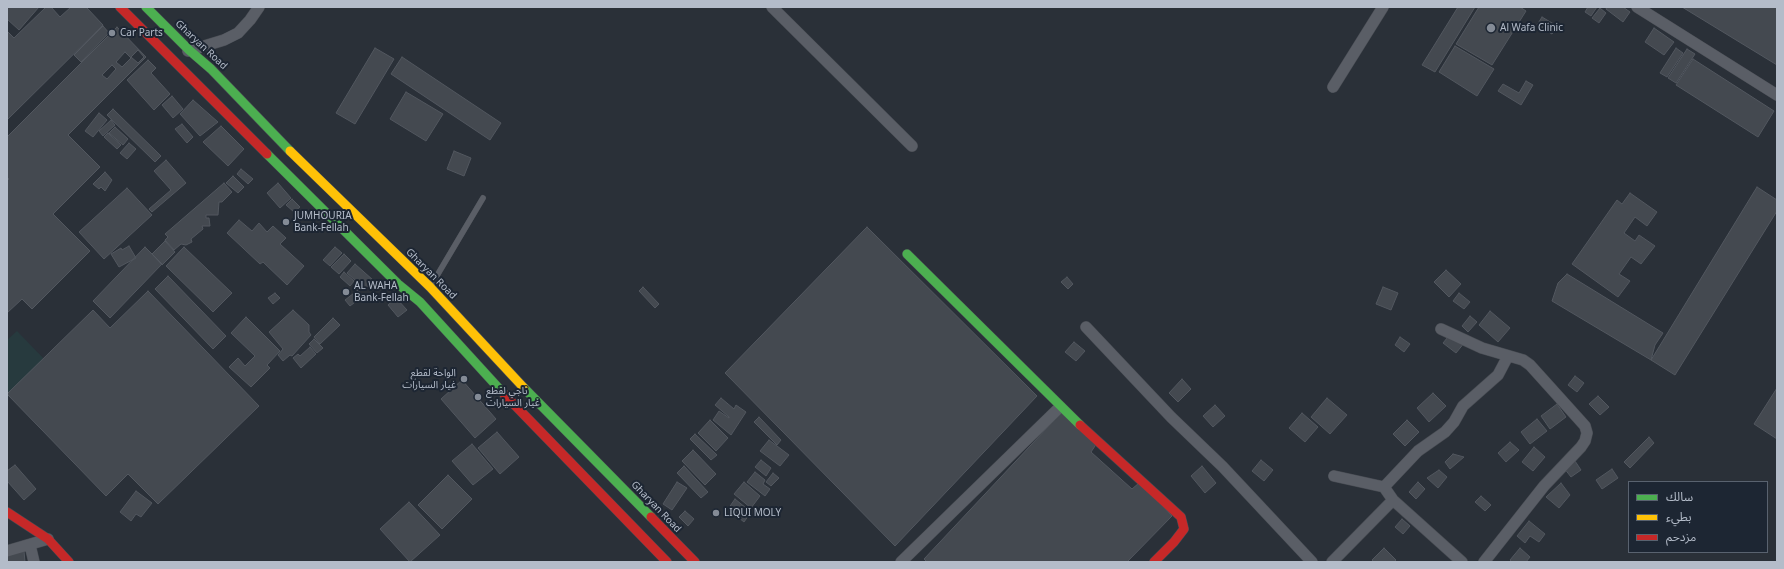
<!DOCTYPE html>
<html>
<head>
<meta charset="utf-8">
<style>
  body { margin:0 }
  #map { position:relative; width:1784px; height:569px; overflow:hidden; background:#2a3038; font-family:"Noto Sans","Noto Sans Arabic",sans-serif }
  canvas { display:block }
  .frame { position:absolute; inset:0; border:8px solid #b4bcc9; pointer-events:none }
  .legend { position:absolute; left:1628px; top:481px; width:140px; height:72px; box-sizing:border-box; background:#1d2633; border:1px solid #59626f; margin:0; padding:5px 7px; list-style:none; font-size:12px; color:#b4bcc9 }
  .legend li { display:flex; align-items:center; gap:8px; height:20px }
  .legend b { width:20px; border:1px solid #59626f }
</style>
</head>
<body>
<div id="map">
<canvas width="1784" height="569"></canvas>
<div class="frame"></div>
<ul class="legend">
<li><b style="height:5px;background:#4caf50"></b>سالك</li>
<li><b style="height:5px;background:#ffc107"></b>بطيء</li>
<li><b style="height:5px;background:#c62828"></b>مزدحم</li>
</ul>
</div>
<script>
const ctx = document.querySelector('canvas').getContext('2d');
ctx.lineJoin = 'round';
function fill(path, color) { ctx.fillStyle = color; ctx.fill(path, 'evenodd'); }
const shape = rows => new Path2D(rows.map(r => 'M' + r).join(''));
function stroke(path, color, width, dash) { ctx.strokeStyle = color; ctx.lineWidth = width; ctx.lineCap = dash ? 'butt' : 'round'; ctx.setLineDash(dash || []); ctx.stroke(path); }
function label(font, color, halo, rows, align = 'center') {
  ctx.font = font + ' "Noto Sans","Noto Sans Arabic",sans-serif'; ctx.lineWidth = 4; ctx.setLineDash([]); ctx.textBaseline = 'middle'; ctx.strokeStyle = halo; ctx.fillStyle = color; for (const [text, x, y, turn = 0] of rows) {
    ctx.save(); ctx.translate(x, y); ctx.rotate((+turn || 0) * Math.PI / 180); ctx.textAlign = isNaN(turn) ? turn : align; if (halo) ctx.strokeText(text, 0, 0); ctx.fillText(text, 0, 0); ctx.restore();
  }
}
const green = shape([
  [17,331,46,361,7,398,7,340]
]);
const building = shape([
  [7,7,39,7,19,30,7,19,7,7],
  [46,7,51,7,60,17,71,7,86,7,103,25,7,120,7,31,14,38,46,7],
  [1458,7,1475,7,1435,72,1422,65,1458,7],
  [1479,7,1520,7,1526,11,1492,65,1456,44,1479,7],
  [1588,7,1597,7,1591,16,1585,12,1588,7],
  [1607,7,1623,7,1630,12,1623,22,1606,9,1607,7],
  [1682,7,1777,7,1777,65,1682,7],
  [1600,8,1606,13,1599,23,1592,18,1600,8],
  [1542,17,1557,26,1552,34,1537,25,1542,17],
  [103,26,109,33,81,62,74,55,103,26],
  [117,27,146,57,68,135,100,167,53,214,90,251,32,309,22,299,7,313,7,181,9,179,7,177,7,137,117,27],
  [1654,28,1674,42,1664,55,1645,42,1654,28],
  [1455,46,1494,69,1477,96,1439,72,1455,46],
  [375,48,394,59,355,124,336,113,375,48],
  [1676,48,1683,53,1667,77,1660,73,1676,48],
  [1687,49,1695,54,1676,83,1668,78,1687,49],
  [138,50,144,57,138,63,131,57,138,50],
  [125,52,131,58,122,67,116,62,125,52],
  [402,57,501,123,490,140,391,74,402,57],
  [1693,59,1774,111,1758,137,1676,85,1693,59],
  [148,60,156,68,151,73,170,94,154,110,127,80,148,60],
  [112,65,116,69,107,79,102,75,112,65],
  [1526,81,1533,85,1521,105,1498,91,1503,84,1519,93,1526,81],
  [406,92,443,114,426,141,390,119,406,92],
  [172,96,183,109,173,118,162,105,172,96],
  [193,100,218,122,200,136,180,114,193,100],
  [113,109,161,156,155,162,107,115,113,109],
  [99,113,107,120,93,137,85,131,99,113],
  [111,120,115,125,103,136,99,131,111,120],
  [182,124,193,137,187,143,175,129,182,124],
  [221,126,244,149,228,166,203,142,221,126],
  [115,127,128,139,123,145,109,133,115,127],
  [108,133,121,145,117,149,104,137,108,133],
  [129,143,136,149,127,159,120,153,129,143],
  [454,151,471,158,464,176,447,169,454,151],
  [166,160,186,183,152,212,149,209,171,190,154,171,166,160],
  [241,169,253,179,248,184,237,174,241,169],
  [105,172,112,180,105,191,101,187,99,189,93,184,105,172],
  [233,176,244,187,238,193,226,183,233,176],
  [224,183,232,192,222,202,219,202,218,215,206,215,206,218,209,218,210,226,202,226,203,229,191,239,192,242,186,245,181,244,174,250,165,240,168,237,165,234,224,183],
  [278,183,291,198,280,208,267,193,278,183],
  [1757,187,1777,200,1777,211,1675,375,1651,360,1757,187],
  [127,188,152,215,104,259,79,232,127,188],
  [1630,193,1657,212,1647,226,1635,217,1624,233,1635,241,1639,235,1655,246,1641,264,1631,257,1619,274,1630,281,1618,297,1572,264,1617,200,1622,204,1630,193],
  [292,199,300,207,294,212,286,205,292,199],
  [239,220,252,231,259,223,267,232,273,226,286,238,280,244,304,266,287,285,263,262,260,264,227,233,239,220],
  [867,227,1037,396,895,546,725,373,867,227],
  [165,241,175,252,162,265,152,254,165,241],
  [129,246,136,258,119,267,111,254,121,248,122,250,129,246],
  [145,247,162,264,110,318,93,301,145,247],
  [184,247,232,293,213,312,166,266,184,247],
  [335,247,342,253,330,266,323,260,335,247],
  [344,254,351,261,339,274,331,267,344,254],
  [355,264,373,280,365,289,347,273,355,264],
  [1446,270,1461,284,1449,297,1434,282,1446,270],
  [344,272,354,281,350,286,340,277,344,272],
  [1567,274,1663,333,1655,345,1651,360,1552,301,1558,283,1567,274],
  [168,276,226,336,213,349,155,289,168,276],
  [1067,277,1073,284,1068,289,1061,282,1067,277],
  [643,287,659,304,655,308,639,291,643,287],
  [1383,287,1398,293,1391,310,1376,304,1383,287],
  [358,290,363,296,350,306,345,300,358,290],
  [148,291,259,406,158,504,128,474,106,496,7,394,93,310,110,328,148,291],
  [275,293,280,298,273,304,268,298,275,293],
  [1459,293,1470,302,1464,309,1453,301,1459,293],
  [396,298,407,310,398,317,388,305,396,298],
  [293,310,309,325,309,332,311,335,292,356,290,355,283,361,278,355,283,349,269,332,293,310],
  [1490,311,1510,328,1498,342,1479,325,1490,311],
  [1470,316,1477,322,1468,332,1462,326,1470,316],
  [246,317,280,351,267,365,270,368,251,387,229,367,238,358,245,366,255,356,231,333,246,317],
  [333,318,340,325,320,344,314,337,333,318],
  [1452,332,1465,342,1456,353,1443,343,1452,332],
  [1400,337,1410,344,1404,352,1395,345,1400,337],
  [314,339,323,348,317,353,309,344,314,339],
  [1074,342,1085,351,1076,361,1065,352,1074,342],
  [310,347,316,354,301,368,293,358,298,354,300,356,310,347],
  [1575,376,1584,383,1577,392,1568,385,1575,376],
  [1182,379,1191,389,1178,402,1169,393,1182,379],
  [462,380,496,419,475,438,441,399,462,380],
  [1777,388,1777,439,1754,424,1777,388],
  [1433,393,1446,406,1429,422,1417,408,1433,393],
  [1598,396,1609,407,1600,415,1589,404,1598,396],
  [721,398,734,409,736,405,746,412,731,435,713,420,719,411,729,418,729,417,715,405,721,398],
  [1327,398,1347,415,1330,434,1311,417,1327,398],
  [1557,404,1566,417,1550,429,1541,416,1557,404],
  [1215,405,1225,416,1213,427,1203,416,1215,405],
  [1061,413,1097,443,1091,452,1132,489,1139,483,1172,516,1127,562,927,562,924,559,1061,413],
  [1302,413,1318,427,1305,442,1289,428,1302,413],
  [759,417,781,440,777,445,754,422,759,417],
  [1537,419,1547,431,1530,444,1521,432,1537,419],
  [710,420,728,438,716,451,698,433,710,420],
  [1407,420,1419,432,1405,446,1393,434,1407,420],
  [497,432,519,457,500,474,478,448,497,432],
  [695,434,717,455,711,460,690,439,695,434],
  [1649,437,1654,443,1630,468,1624,462,1649,437],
  [769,440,789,455,780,466,760,451,769,440],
  [1510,442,1519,450,1506,462,1498,453,1510,442],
  [472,444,493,469,473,485,452,461,472,444],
  [1534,447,1545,457,1533,471,1522,462,1534,447],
  [693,450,716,474,705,485,682,461,693,450],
  [1453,454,1464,457,1450,469,1445,462,1453,454],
  [761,460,771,468,766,476,755,467,761,460],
  [1261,460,1273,470,1264,481,1252,471,1261,460],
  [1575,461,1581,470,1571,477,1564,468,1575,461],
  [15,465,36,489,24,500,7,481,7,471,15,465],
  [684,466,708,492,701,498,677,473,684,466],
  [1202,466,1216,483,1205,493,1191,476,1202,466],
  [1612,469,1618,478,1602,489,1596,480,1612,469],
  [1439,470,1447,477,1438,488,1427,478,1439,470],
  [755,472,765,480,763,484,770,489,765,496,747,482,755,472],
  [773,473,779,478,771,486,766,482,773,473],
  [448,475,472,499,442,529,418,505,448,475],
  [677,482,687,488,672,510,663,504,677,482],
  [744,482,760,496,751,508,734,494,744,482],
  [1418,482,1425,489,1416,499,1409,492,1418,482],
  [1561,483,1570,495,1559,508,1546,497,1561,483],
  [136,491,152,503,141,517,136,514,131,521,120,512,136,491],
  [1481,496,1491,505,1485,511,1475,502,1481,496],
  [735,499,751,512,744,522,728,509,735,499],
  [409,502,440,535,410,562,380,529,409,502],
  [685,511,694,519,688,526,679,517,685,511],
  [1402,519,1410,526,1403,534,1395,527,1402,519],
  [1529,521,1545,534,1539,542,1530,536,1525,543,1517,536,1529,521],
  [1384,548,1396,560,1394,562,1374,562,1372,560,1384,548],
  [1520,548,1530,557,1526,562,1512,562,1510,560,1520,548],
  [24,551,25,562,7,562,7,553,24,551]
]);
const lane = shape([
  [432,284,483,198]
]);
const street = shape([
  [772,7,912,146],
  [1637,7,1777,95],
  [188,51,224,40,238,33,250,20,259,7],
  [1333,87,1383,7],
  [1086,327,1171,417,1223,467,1312,562],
  [1441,329,1482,348,1523,360,1530,365,1585,426,1587,433,1585,441,1581,447,1544,486,1484,562],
  [1334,476,1384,487,1393,500,1462,562],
  [1384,487,1418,451,1445,432,1454,422,1463,406,1498,375,1508,356],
  [30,545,34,562],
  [7,551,48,539],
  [901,562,1060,407],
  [1332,562,1393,500]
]);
const fast = shape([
  [146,7,189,50,211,69,290,151],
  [267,154,398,284,420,302,504,394],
  [907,254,1080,425],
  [524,388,651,517]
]);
const slow = shape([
  [290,151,430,287,524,388]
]);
const jam = shape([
  [120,7,267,154],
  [504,394,667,562],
  [1080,425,1181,517,1184,529,1174,542,1154,562],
  [7,512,48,539,69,562],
  [651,517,695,562]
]);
const markers = [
  [1491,28,5,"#848b96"],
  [112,33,4,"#848b96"],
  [286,222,4,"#848b96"],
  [346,292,4,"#848b96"],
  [464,379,4,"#848b96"],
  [478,397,4,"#848b96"],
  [716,513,4,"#848b96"]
];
const poiNames = [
  ["Al Wafa Clinic",1500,28],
  ["Car Parts",120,33],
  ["JUMHOURIA",294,216],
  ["Bank-Fellah",294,228],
  ["AL WAHA",354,286],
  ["Bank-Fellah",354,298],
  ["الواحة لقطع",456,373,"right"],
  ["غيار السيارات",456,385,"right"],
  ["ناجي لقطع",486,391],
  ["غيار السيارات",486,403],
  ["LIQUI MOLY",724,513]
];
const streetNames = [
  ["Gharyan Road",201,45,43],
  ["Gharyan Road",431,274,45],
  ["Gharyan Road",656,507,46]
];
fill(green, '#273a3e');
fill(building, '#444950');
stroke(building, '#52575f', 1);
stroke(lane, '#484c53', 6);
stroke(street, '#484c53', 12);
stroke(fast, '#484c53', 10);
stroke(slow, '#484c53', 10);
stroke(jam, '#484c53', 10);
stroke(lane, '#5a5e66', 5.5);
stroke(street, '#5a5e66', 11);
stroke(fast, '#4caf50', 9);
stroke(slow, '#ffc107', 9);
stroke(jam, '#c62828', 9);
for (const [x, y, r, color] of markers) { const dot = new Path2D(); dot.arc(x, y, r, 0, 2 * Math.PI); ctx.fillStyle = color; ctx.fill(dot); stroke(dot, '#1d2633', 1.5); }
label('10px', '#b4bcc9', '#1d2633', poiNames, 'left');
label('10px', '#b4bcc9', '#1d2633', streetNames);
</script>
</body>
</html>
